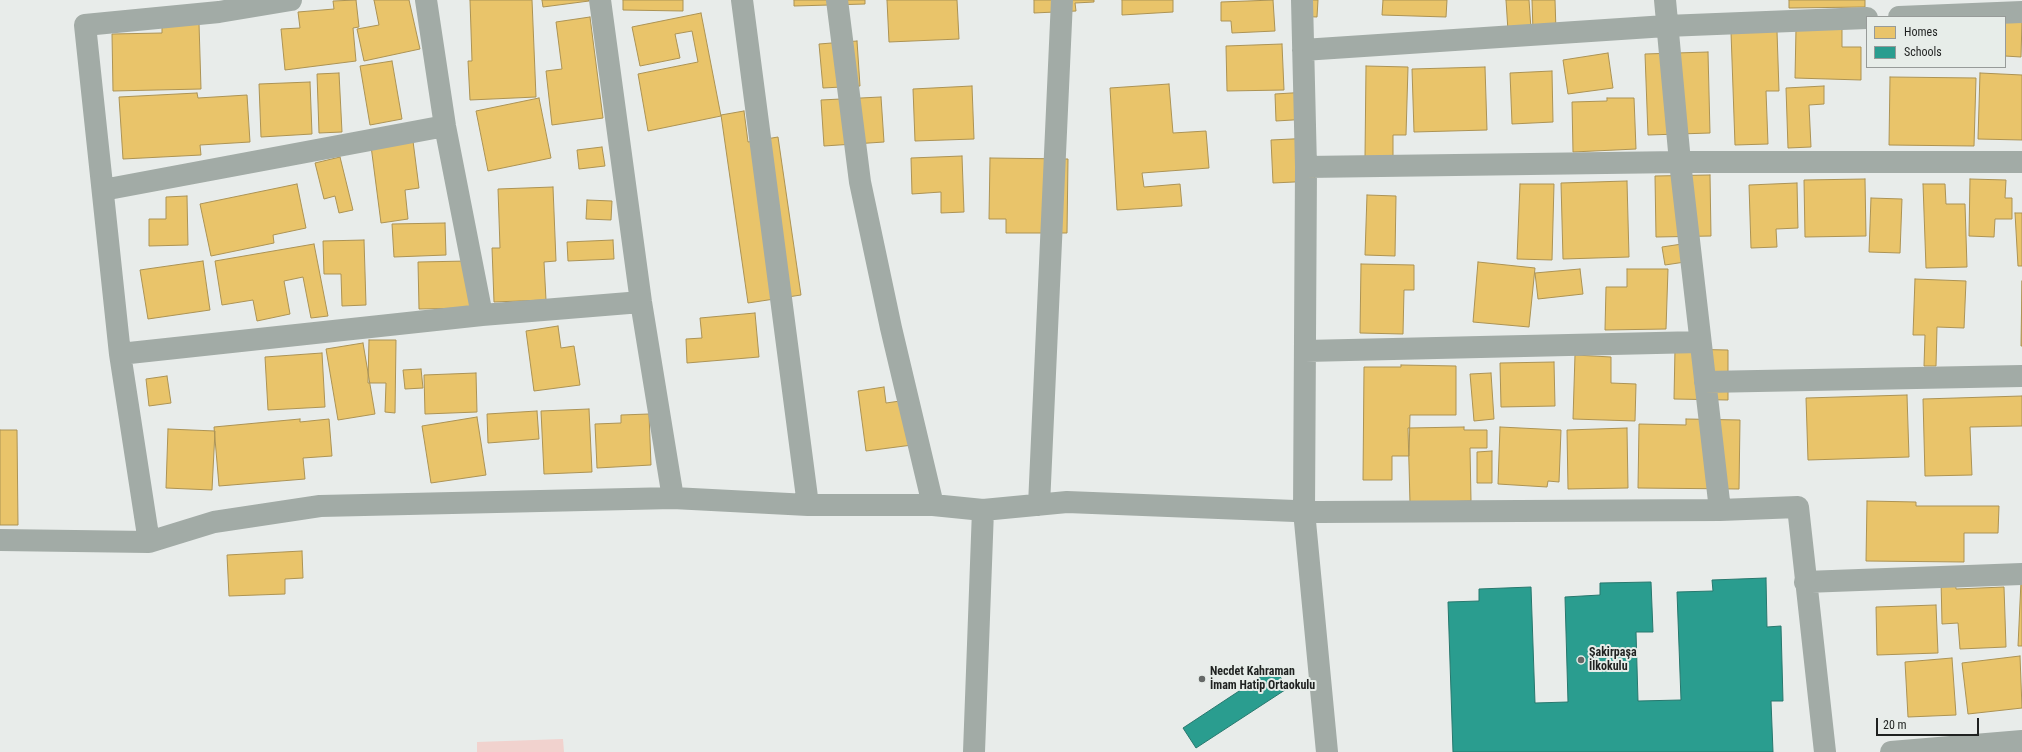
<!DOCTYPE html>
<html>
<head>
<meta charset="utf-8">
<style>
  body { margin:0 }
  #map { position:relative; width:2022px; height:752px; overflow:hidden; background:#e8ecea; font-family:"Roboto Condensed",sans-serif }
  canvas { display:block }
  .legend { position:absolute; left:1866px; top:16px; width:140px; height:52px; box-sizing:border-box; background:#e7ede9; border:1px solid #979b99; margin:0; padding:5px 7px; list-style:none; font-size:12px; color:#1f2120 }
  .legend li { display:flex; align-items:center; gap:8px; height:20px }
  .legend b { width:20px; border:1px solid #979b99 }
  .scale { position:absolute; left:1876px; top:718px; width:103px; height:18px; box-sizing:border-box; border:2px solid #1f2120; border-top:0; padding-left:5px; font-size:12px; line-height:14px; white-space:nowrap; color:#1f2120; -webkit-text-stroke:3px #e7ede9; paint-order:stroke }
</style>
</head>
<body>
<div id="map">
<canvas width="2022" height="752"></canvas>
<ul class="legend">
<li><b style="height:11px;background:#e9c46a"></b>Homes</li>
<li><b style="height:11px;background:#2a9d8f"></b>Schools</li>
</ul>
<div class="scale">20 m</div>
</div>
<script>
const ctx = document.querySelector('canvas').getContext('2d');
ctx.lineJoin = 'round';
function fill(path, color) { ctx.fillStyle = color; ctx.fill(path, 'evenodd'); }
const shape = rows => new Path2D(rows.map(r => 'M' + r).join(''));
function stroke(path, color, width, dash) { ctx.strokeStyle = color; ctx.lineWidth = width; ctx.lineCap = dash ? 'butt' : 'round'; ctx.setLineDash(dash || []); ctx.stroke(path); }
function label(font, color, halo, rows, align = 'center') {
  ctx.font = font + ' "Roboto Condensed",sans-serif'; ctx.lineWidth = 4; ctx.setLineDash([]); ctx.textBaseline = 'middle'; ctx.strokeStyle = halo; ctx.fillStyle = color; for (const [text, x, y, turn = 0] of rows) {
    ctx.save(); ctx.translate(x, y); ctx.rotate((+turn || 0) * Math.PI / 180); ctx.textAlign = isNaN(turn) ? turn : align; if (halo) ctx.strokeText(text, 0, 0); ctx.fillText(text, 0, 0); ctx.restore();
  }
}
const green = shape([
  [563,739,564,752,477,752,477,742]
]);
const homes = shape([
  [356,0,359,27,353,28,356,61,285,70,281,29,300,28,298,12,334,9,333,1,356,0],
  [374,0,409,0,420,49,364,61,357,29,379,25,374,0],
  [470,0,532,0,536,97,470,100,468,61,472,61,470,0],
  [542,0,588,0,589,1,543,7,542,0],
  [623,0,683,0,683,11,623,10,623,0],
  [794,0,865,0,865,4,794,6,794,0],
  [887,0,957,0,959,39,889,42,887,0],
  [1034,0,1094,0,1094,2,1075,3,1076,11,1034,13,1034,0],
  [1122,0,1173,0,1173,12,1122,15,1122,0],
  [1273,0,1275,31,1232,33,1231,21,1221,21,1221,2,1273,0],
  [1294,0,1318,0,1317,17,1293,16,1294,0],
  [1383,0,1447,0,1446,17,1382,15,1383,0],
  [1506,0,1529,0,1531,29,1508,31,1506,0],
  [1532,0,1555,0,1556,31,1533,31,1532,0],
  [1789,0,1865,0,1865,7,1789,8,1789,0],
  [701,13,721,116,648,131,638,74,698,62,692,31,675,34,680,58,640,66,632,27,701,13],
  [590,17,603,118,552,125,546,71,562,69,556,22,590,17],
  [2005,18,2022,20,2021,57,2005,56,2005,18],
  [199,23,201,89,113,91,112,34,162,33,162,24,199,23],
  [1796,29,1842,29,1842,47,1861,47,1861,80,1795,78,1796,29],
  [1777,31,1779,91,1766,91,1768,144,1735,145,1731,32,1777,31],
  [857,41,860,86,823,88,819,44,857,41],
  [1282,44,1284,90,1227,91,1226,46,1282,44],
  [1708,52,1710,133,1648,135,1645,54,1708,52],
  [1608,53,1613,88,1568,94,1563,60,1608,53],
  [392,61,402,119,370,125,360,66,392,61],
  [1366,66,1408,67,1406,135,1393,135,1393,157,1365,157,1366,66],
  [1485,67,1487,130,1414,132,1412,69,1485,67],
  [1552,71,1553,122,1512,124,1510,73,1552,71],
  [339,73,342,132,319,133,317,74,339,73],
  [1980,73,2022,75,2022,140,1978,139,1980,73],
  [1890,77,1976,78,1974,146,1889,145,1890,77],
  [310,82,312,134,261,137,259,84,310,82],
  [1169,84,1173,133,1206,131,1209,168,1142,173,1144,187,1180,184,1182,206,1117,210,1110,88,1169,84],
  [972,86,974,139,915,141,913,89,972,86],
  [1824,86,1824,104,1809,105,1811,147,1788,148,1786,88,1824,86],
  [1308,92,1309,119,1276,121,1275,94,1308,92],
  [197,93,198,98,247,95,250,142,200,145,201,155,123,159,119,97,197,93],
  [881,97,884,142,824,146,821,100,881,97],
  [539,98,551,158,488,171,476,111,539,98],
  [1607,98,1634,98,1636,149,1573,152,1572,102,1607,101,1607,98],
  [744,111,748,142,778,137,801,295,748,303,721,115,744,111],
  [1313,138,1315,181,1273,183,1271,140,1313,138],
  [413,141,419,188,405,190,408,219,381,223,371,146,413,141],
  [602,147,605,166,579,169,577,150,602,147],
  [962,156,964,212,941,213,941,192,912,194,911,158,962,156],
  [340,157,353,210,339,213,335,196,324,199,315,163,340,157],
  [990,158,1068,159,1067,233,1006,233,1006,219,989,219,990,158],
  [1710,175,1711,236,1656,237,1655,176,1710,175],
  [1865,179,1866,236,1805,237,1804,180,1865,179],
  [1970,179,2006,180,2005,198,2012,198,2012,219,1995,219,1994,237,1969,236,1970,179],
  [1627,181,1629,257,1563,259,1561,183,1627,181],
  [1797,183,1798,228,1776,229,1777,247,1751,248,1749,185,1797,183],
  [297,184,306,228,273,235,274,243,211,256,200,204,297,184],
  [1520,184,1554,184,1552,260,1517,259,1520,184],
  [1923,184,1945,184,1946,204,1965,204,1967,267,1926,268,1923,184],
  [553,187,556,261,544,262,546,300,494,302,492,248,500,248,498,189,553,187],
  [1367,195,1396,196,1395,256,1365,255,1367,195],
  [187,196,188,245,149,246,149,219,166,219,166,197,187,196],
  [1871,198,1902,199,1900,253,1869,252,1871,198],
  [587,200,612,201,611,220,586,219,587,200],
  [2015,213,2022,213,2022,266,2018,266,2015,213],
  [445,223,446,255,394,257,392,224,445,223],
  [364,240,366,305,342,306,341,274,324,274,323,241,364,240],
  [613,240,614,259,568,261,567,242,613,240],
  [314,244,328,316,311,318,303,277,284,281,290,314,257,321,253,300,222,305,215,261,314,244],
  [1682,244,1685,262,1665,265,1662,247,1682,244],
  [203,261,210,310,148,319,140,270,203,261],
  [468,261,470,308,419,309,418,262,468,261],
  [1478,262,1535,268,1529,327,1473,322,1478,262],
  [1361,264,1414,265,1414,290,1404,290,1403,334,1360,333,1361,264],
  [1580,269,1583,294,1538,299,1535,273,1580,269],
  [1627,269,1668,269,1666,329,1605,330,1606,287,1627,287,1627,269],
  [1915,279,1966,281,1964,328,1937,327,1936,366,1924,366,1925,335,1913,335,1915,279],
  [2022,281,2022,346,2021,346,2022,281],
  [755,313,759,357,687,363,686,339,702,338,700,318,755,313],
  [558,326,561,348,574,346,580,385,534,391,526,331,558,326],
  [369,340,396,340,395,413,385,412,386,383,368,383,369,340],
  [363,343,375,414,338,420,326,349,363,343],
  [1675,349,1728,350,1728,400,1674,399,1675,349],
  [322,353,325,407,268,410,265,357,322,353],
  [1575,355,1611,357,1611,383,1636,384,1635,421,1573,419,1575,355],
  [1554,362,1555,406,1501,407,1500,363,1554,362],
  [1401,365,1456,366,1456,415,1410,415,1409,456,1392,456,1392,480,1363,480,1364,367,1401,367,1401,365],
  [421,369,423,388,405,389,403,370,421,369],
  [476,373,477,412,425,414,424,375,476,373],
  [1491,373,1494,419,1474,421,1470,374,1491,373],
  [167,376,171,403,149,406,146,379,167,376],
  [884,387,886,403,914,399,920,444,866,451,858,391,884,387],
  [1907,395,1909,457,1808,460,1806,398,1907,395],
  [2022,396,2022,426,1970,427,1972,475,1925,476,1923,399,2022,396],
  [589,409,592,472,544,474,541,411,589,409],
  [537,411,539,439,488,443,487,414,537,411],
  [649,414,651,465,597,468,595,424,621,423,621,415,649,414],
  [477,417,486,475,431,483,422,426,477,417],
  [300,419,300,422,329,419,332,456,303,458,305,479,219,486,214,427,300,419],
  [1686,419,1740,420,1739,489,1638,488,1639,424,1686,425,1686,419],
  [1464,427,1464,430,1487,430,1487,448,1470,448,1471,501,1410,503,1408,428,1464,427],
  [1500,427,1561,430,1559,482,1548,481,1547,487,1498,484,1500,427],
  [1627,428,1628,488,1568,489,1567,430,1627,428],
  [168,429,215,431,212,490,166,488,168,429],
  [0,430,17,430,18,525,0,525,0,430],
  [1492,451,1492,483,1477,483,1477,452,1492,451],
  [1867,501,1916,502,1916,506,1999,506,1998,533,1964,533,1964,562,1866,561,1867,501],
  [302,551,303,578,285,579,285,594,229,596,227,555,302,551],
  [1941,579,1955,579,1956,589,2004,587,2006,647,1960,649,1958,623,1942,624,1941,579],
  [2021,581,2022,581,2022,646,2018,646,2021,581],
  [1936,605,1938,653,1877,655,1876,607,1936,605],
  [2020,656,2022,708,1968,714,1962,663,2020,656],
  [1952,658,1956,715,1908,717,1905,662,1952,658]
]);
const schools = shape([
  [1766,578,1767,627,1781,626,1783,701,1771,701,1773,752,1453,752,1448,602,1479,601,1479,589,1531,587,1535,703,1568,702,1565,597,1600,595,1600,583,1651,582,1653,632,1636,632,1638,701,1681,700,1677,592,1713,591,1712,580,1766,578],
  [1274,668,1288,688,1196,748,1183,728,1274,668]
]);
const minor = shape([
  [426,0,445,126,482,315],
  [600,0,641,302,673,498],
  [742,0,808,505],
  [837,0,860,182,891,328,933,505],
  [1302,0,1306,167,1304,511,1327,752],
  [1665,0,1680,162,1720,510],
  [1899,17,2022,12],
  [1303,50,1666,26,1867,18],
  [1306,167,1680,162,2022,162],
  [103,190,445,126],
  [1305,351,1700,342],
  [120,354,482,315,641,302],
  [1705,382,2022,376],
  [1039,505,1062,0],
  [0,540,149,542,214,522,320,506,673,498,808,505,933,505,983,510,1067,502,1320,512,1720,510,1798,507,1825,752],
  [149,542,120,354,85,25,219,12,291,0],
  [1805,582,2022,574],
  [974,752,983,510],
  [1891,752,2022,741]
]);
const markers = [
  [1581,660,4,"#656867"],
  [1202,679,4,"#656867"]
];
const poiNames = [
  ["Şakirpaşa",1589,653],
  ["İlkokulu",1589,667],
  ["Necdet Kahraman",1210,672],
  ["İmam Hatip Ortaokulu",1210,686]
];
fill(green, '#f1d2ce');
fill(homes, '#e9c46a');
stroke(homes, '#ac9354', 1);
fill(schools, '#2a9d8f');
stroke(schools, '#27786e', 1);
stroke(minor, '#a2aba6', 22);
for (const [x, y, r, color] of markers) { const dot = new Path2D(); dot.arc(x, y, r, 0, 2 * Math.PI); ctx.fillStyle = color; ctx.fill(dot); stroke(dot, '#e7ede9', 1.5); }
label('bold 12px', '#1f2120', '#e7ede9', poiNames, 'left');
</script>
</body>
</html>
